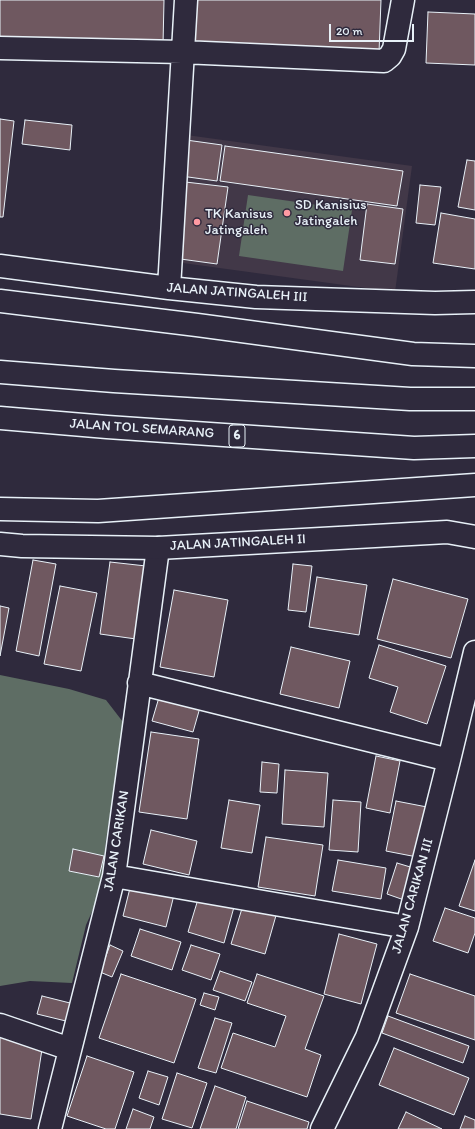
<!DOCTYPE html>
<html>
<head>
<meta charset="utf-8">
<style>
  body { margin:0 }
  #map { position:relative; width:475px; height:1129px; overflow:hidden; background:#2f2a3d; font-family:Itim,sans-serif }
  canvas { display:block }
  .scale { position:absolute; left:329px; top:24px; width:85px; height:18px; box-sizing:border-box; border:2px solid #e8f1f8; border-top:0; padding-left:5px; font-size:12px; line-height:14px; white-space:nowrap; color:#e8f1f8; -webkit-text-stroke:3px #2f2a3d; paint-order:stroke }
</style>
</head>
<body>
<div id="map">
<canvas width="475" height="1129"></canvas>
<div class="scale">20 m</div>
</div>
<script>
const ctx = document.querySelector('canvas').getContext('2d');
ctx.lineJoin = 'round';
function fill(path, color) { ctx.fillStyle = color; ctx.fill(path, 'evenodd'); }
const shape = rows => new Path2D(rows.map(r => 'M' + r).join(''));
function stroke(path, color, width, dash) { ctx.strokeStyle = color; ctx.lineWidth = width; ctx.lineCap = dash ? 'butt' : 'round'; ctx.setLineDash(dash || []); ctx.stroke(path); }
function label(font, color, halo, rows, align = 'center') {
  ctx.font = font + ' Itim,sans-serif'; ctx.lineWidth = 3; ctx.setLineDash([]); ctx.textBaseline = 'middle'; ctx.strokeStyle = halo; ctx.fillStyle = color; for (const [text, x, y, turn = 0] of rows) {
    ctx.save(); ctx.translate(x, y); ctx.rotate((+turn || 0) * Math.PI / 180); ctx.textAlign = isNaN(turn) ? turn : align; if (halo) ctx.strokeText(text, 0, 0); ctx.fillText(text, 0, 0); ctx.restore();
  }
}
const built = shape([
  [179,134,412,166,395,292,161,260]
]);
const green = shape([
  [248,195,352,210,343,271,239,256],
  [0,675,69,689,106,700,123,722,116,777,106,840,100,894,86,925,72,983,30,981,0,986]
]);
const building = shape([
  [0,0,164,0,163,45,0,42,0,0],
  [189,0,381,0,379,53,187,49,189,0],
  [428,12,475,14,475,65,426,63,428,12],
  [0,119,14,121,3,217,0,217,0,119],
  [25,120,72,125,70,150,22,144,25,120],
  [186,140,222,145,217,181,181,176,186,140],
  [225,146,403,171,397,206,220,181,225,146],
  [467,160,475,161,475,210,458,207,467,160],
  [177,181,228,187,217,264,166,257,177,181],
  [420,185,441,187,435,225,416,223,420,185],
  [367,204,403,209,395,264,360,260,367,204],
  [441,213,475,219,475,269,433,263,441,213],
  [33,560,56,564,39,656,16,651,33,560],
  [110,562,146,566,136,639,100,634,110,562],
  [293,564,312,566,306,612,288,610,293,564],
  [317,577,367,585,359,635,309,627,317,577],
  [393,579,468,599,451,658,377,639,393,579],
  [60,586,97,593,81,671,44,664,60,586],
  [174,590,228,600,214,677,160,667,174,590],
  [0,606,9,608,0,656,0,606],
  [379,645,446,666,427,724,390,712,398,687,369,678,379,645],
  [291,647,350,661,339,708,280,694,291,647],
  [160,694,201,704,193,732,152,721,160,694],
  [151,732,199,739,187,819,139,812,151,732],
  [376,756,400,761,390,813,366,808,376,756],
  [262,762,279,764,277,793,260,792,262,762],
  [285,770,328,773,324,827,282,824,285,770],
  [229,800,260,805,252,853,221,848,229,800],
  [333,800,361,802,358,852,329,850,333,800],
  [396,801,427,807,417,857,386,851,396,801],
  [151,830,197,841,189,875,143,864,151,830],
  [266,837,323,845,315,896,258,887,266,837],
  [73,849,104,856,99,877,69,871,73,849],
  [338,860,386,868,381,899,332,891,338,860],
  [475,860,475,911,459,906,475,860],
  [397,863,417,869,407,901,387,894,397,863],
  [131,884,174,895,166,927,123,916,131,884],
  [199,896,234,907,224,943,188,932,199,896],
  [244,902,277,912,265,954,231,944,244,902],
  [445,908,475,918,475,933,468,953,433,941,445,908],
  [140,929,181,942,172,970,131,956,140,929],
  [339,934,377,944,361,1004,324,994,339,934],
  [110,945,123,951,112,977,100,972,110,945],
  [191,945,220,954,211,980,182,970,191,945],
  [220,971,252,982,245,1001,213,990,220,971],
  [121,974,196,999,174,1063,99,1038,121,974],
  [257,974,324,996,305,1049,321,1055,307,1097,221,1068,233,1033,275,1047,286,1016,247,1003,257,974],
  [410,974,475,996,475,1040,396,1013,410,974],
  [204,993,219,997,215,1010,200,1005,204,993],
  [42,996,74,1004,70,1022,37,1014,42,996],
  [388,1016,469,1046,463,1063,382,1033,388,1016],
  [215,1018,232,1023,216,1073,198,1068,215,1018],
  [0,1036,43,1043,31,1119,0,1114,0,1036],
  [394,1048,469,1078,454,1115,379,1085,394,1048],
  [87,1056,134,1072,115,1129,106,1129,67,1116,87,1056],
  [148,1071,168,1077,159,1105,139,1098,148,1071],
  [177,1073,207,1083,192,1128,162,1119,177,1073],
  [215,1086,246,1097,236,1129,200,1129,215,1086],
  [247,1101,309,1122,307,1129,238,1129,247,1101],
  [133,1109,154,1117,150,1129,126,1129,133,1109],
  [406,1112,442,1129,398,1129,406,1112],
  [465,1116,475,1120,475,1129,460,1129,465,1116]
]);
const minor = shape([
  [0,48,182,52,384,61,390,56,394,49,403,0],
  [0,266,169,288,256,297,435,303,475,302],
  [169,288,186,0],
  [139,683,449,760],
  [114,876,407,927],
  [0,1025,70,1049],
  [50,1129,114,876,158,548],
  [322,1129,367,1037,407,927,449,760,475,652]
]);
const tertiary = shape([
  [0,544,22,546,158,548,447,532,475,537]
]);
const motorway = shape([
  [0,301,197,325,413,354,475,356],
  [0,372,114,381,410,399,475,399],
  [0,418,107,427,414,448,475,446],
  [0,509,98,511,475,485]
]);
const markers = [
  [287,213,4,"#ff9aa2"],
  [197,222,4,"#ff9aa2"]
];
const shields = [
  [237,436,16]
];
const shieldNames = [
  ["6",237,436]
];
const poiNames = [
  ["SD Kanisius",295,205],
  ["Jatingaleh",295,221],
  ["TK Kanisus",205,214],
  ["Jatingaleh",205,230]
];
const streetNames = [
  ["JALAN JATINGALEH III",237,293,4],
  ["JALAN TOL SEMARANG",142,429,4],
  ["JALAN JATINGALEH II",238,543,-3],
  ["JALAN CARIKAN",117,841,-81],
  ["JALAN CARIKAN III",413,896,-74]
];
fill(built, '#423848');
fill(green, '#5e6d64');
fill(building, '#6f5860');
stroke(building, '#e8f1f8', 1);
stroke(minor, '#e8f1f8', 25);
stroke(tertiary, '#e8f1f8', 25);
stroke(motorway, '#e8f1f8', 25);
stroke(minor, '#2f2a3d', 22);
stroke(tertiary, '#2f2a3d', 22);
stroke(motorway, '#2f2a3d', 22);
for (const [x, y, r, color] of markers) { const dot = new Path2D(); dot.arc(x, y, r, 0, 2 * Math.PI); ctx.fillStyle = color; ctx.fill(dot); stroke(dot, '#2f2a3d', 1.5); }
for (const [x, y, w] of shields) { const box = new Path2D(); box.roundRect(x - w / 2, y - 11, w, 22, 3); ctx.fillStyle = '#2f2a3d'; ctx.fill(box); stroke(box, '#e8f1f8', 1); }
label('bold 13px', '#e8f1f8', null, shieldNames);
label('14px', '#e8f1f8', '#2f2a3d', poiNames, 'left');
label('14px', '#e8f1f8', '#2f2a3d', streetNames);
</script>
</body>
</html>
